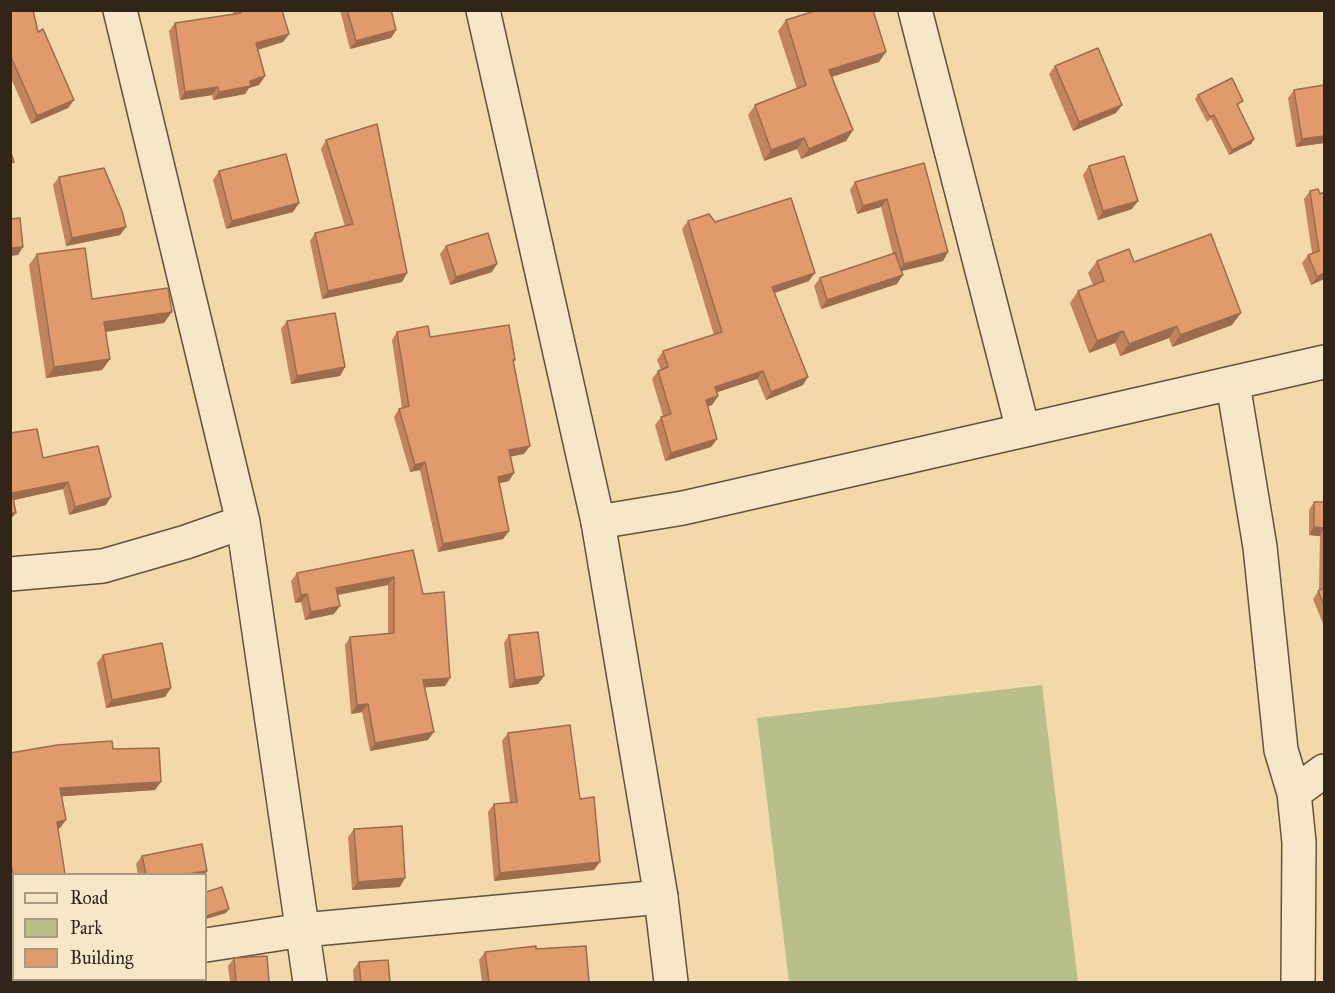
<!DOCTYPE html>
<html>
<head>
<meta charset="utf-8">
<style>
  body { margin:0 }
  #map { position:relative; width:1335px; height:993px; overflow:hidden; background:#f3d8a9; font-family:"IM FELL Great Primer",serif }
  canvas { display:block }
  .frame { position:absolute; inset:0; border:12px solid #31251a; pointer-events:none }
  .legend { position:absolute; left:12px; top:873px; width:195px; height:108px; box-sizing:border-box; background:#f7e6c7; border:2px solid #a89982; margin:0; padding:8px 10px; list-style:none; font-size:18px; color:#31251a }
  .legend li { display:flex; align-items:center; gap:12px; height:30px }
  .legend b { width:30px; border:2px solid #a89982 }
</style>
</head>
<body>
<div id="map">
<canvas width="1335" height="993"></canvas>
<div class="frame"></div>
<ul class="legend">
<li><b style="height:8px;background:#f7e6c7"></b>Road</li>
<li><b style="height:16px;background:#b8bf8a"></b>Park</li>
<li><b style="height:16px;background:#e09a6c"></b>Building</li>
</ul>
</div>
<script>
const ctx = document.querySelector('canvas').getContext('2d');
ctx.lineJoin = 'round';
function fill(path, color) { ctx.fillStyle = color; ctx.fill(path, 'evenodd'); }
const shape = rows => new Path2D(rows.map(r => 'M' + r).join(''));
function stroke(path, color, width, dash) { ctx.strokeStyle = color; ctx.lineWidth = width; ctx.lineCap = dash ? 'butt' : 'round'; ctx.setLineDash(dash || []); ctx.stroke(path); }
const green = shape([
  [1042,685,1078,982,789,982,757,718]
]);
const minor = shape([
  [120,10,243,522,310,982],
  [915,10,1023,430],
  [1233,384,1260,547,1281,750,1294,793,1299,842,1298,982],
  [598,522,683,508,1324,362],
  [10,574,103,566,186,542,243,522],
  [1294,793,1324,771],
  [206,945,303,930,661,897],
  [10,974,14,974]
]);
const tertiary = shape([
  [483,10,598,522,661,897,671,982]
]);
const wall = shape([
  [10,10,38,32,68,108,31,124,10,76],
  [234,10,282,10,289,34,283,42,258,49,265,76,259,85,249,88,245,94,213,100,212,95,180,100,169,31,175,23,233,14,233,13],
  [340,10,391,10,396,30,391,38,350,49],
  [786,20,879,62,831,77,853,130,846,141,801,159,797,149,764,161,748,115,755,105,797,89,778,31],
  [1055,66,1116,113,1073,131,1049,74],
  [1324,85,1324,143,1296,147,1288,98,1294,90],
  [1198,95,1240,105,1238,106,1254,139,1251,144,1229,155,1211,119,1207,122,1195,99],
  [326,140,407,273,402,282,322,299,310,241,315,233,345,226,321,149],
  [924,163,948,252,943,261,901,271,897,284,821,309,814,286,820,278,893,254,881,207,857,214,850,190,855,182],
  [1089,166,1132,209,1098,220,1083,175],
  [219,171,299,203,293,212,226,229,213,180],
  [59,177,126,227,120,235,66,246,53,185],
  [1310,191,1320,194,1324,192,1324,279,1311,285,1302,263,1308,255,1312,253,1304,199],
  [688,221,715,222,809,281,774,293,803,385,766,400,757,379,717,392,718,396,712,405,707,406,717,439,711,447,665,461,655,425,661,417,663,416,652,379,658,371,661,370,657,360,663,351,714,335,682,229],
  [446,246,492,272,450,285,440,254],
  [37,254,92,299,164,323,106,332,110,359,102,370,46,378,29,265],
  [1097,261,1134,262,1232,325,1172,347,1169,338,1120,356,1115,343,1089,353,1070,303,1078,291,1093,285,1088,273],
  [287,321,345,367,340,376,291,384,281,329],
  [397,332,430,337,515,360,513,363,524,454,511,456,509,481,499,483,509,531,503,539,438,552,420,470,410,472,394,417,399,409,402,408,392,340],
  [10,433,43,458,106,505,69,515,63,489,13,500,10,520],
  [1314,502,1324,502,1324,626,1313,599,1319,590,1320,536,1309,535,1309,510],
  [413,550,423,594,450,678,445,686,425,687,428,740,370,751,362,712,351,714,345,645,350,637,388,634,388,585,338,595,334,614,305,620,301,602,295,603,291,581,297,573],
  [509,635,544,676,538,684,509,688,504,643],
  [103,655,165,697,106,708,97,663],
  [508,733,580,799,594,870,494,881,488,812,494,804,510,803,502,741],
  [113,749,155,790,62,796,60,828,58,829,14,874,14,916,10,900,10,753],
  [354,829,400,887,352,890,348,837],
  [142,856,207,871,205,874,138,874,136,864],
  [536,949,589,982,482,982,479,960,485,952],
  [234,958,269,982,230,982,228,966],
  [359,962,390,982,354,982,353,970]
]);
const shadedWall = shape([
  [396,30,391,38,350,49,356,41],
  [289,34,283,42,251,52,256,43],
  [886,52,879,62,821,80,829,70],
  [265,76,259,85,249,88,245,94,213,100,219,92],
  [218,87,212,95,180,100,185,92],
  [74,100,68,108,31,124,37,116],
  [1122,105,1116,113,1073,131,1079,122],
  [853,130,846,141,801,159,809,149],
  [1324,136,1324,143,1296,147,1302,139],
  [804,138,797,149,764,161,771,150],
  [1254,139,1251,144,1229,155,1232,150],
  [887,199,881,207,857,214,863,206],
  [1138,201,1132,209,1098,220,1103,211],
  [299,203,293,212,226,229,232,221],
  [126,227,120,235,66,246,72,238],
  [23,247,18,255,10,256,10,248],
  [948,252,943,261,898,272,904,264],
  [497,264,492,272,450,285,456,277],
  [407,273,402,282,322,299,328,291],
  [815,273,809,281,766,296,772,287],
  [1324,273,1324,279,1311,285,1317,277],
  [903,275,897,284,821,309,827,300],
  [172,312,164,323,97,333,104,322],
  [1241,313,1232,325,1172,347,1180,335],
  [1177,326,1169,338,1120,356,1129,344],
  [1123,331,1115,343,1089,353,1097,341],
  [110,359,102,370,46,378,54,367],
  [345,367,340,376,291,384,297,376],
  [763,371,757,379,709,395,715,387],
  [808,377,803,385,766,400,771,392],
  [718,396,712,405,700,409,706,400],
  [717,439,711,447,665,461,671,453],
  [530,446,524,454,504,458,509,450],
  [425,462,420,470,410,472,415,465],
  [514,473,509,481,492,485,498,477],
  [68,482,63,489,10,501,12,493],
  [111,497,106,505,69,515,75,507],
  [10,513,16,513,10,520],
  [1314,527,1324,528,1320,536,1309,535],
  [509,531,503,539,438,552,443,544],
  [394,577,388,585,331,596,336,588],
  [307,594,301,602,295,603,301,595],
  [340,606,334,614,305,620,311,612],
  [544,676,538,684,509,688,515,680],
  [450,678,445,686,418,688,423,680],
  [171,688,165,697,106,708,112,700],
  [368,704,362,712,351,714,357,705],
  [434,732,428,740,370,751,375,743],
  [161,782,155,790,54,797,60,788],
  [66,820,60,828,51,830,57,822],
  [600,862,594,870,494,881,500,873],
  [207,871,205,874,188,874],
  [405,878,400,887,352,890,358,882],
  [229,909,226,913,206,919,206,916]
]);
const building = shape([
  [10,10,33,10,38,32,43,29,74,100,37,116,11,57,10,58,10,10],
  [240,10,282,10,289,34,256,43,265,76,250,81,251,86,219,92,218,87,185,92,175,23,241,13,240,10],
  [347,10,391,10,396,30,356,41,347,10],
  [818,10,873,10,886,52,829,70,853,130,809,149,804,138,771,150,755,105,806,85,786,20,818,10],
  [1098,48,1122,105,1079,122,1055,66,1098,48],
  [1232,78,1243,101,1237,104,1254,139,1232,150,1214,115,1210,117,1198,95,1232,78],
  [1324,85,1324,136,1302,139,1294,90,1324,85],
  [377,124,407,273,328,291,315,233,353,224,326,140,377,124],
  [10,150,14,162,10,163,10,150],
  [286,154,299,203,232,221,219,171,286,154],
  [1124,156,1138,201,1103,211,1089,166,1124,156],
  [924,163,948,252,904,264,887,199,863,206,855,182,924,163],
  [104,168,122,211,126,227,72,238,59,177,104,168],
  [1318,189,1320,194,1324,192,1324,273,1317,277,1308,255,1319,251,1310,191,1318,189],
  [791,198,815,273,772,287,808,377,771,392,763,371,715,387,718,396,706,400,717,439,671,453,661,417,671,414,658,371,668,367,663,351,722,332,688,221,709,214,715,222,791,198],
  [20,218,23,247,10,248,10,219,20,218],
  [488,233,497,264,456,277,446,246,488,233],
  [1211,234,1241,313,1180,335,1177,326,1129,344,1123,331,1097,341,1078,291,1104,281,1097,261,1129,249,1134,262,1211,234],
  [85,248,92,299,168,288,172,312,104,322,110,359,54,367,37,254,85,248],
  [895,253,903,275,827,300,820,278,895,253],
  [335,313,345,367,297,376,287,321,335,313],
  [509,325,515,360,513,360,530,446,509,450,514,473,498,477,509,531,443,544,425,462,415,465,399,409,409,406,397,332,428,326,430,337,509,325],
  [37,429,43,458,98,446,111,497,75,507,68,482,12,493,16,513,10,513,10,433,37,429],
  [1314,502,1324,502,1324,528,1314,527,1314,502],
  [413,550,423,594,444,592,450,678,423,680,434,732,375,743,368,704,357,705,350,637,394,633,394,577,336,588,340,606,311,612,307,594,301,595,297,573,413,550],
  [1324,567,1324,605,1318,591,1324,588,1324,567],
  [538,632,544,676,515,680,509,635,538,632],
  [162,643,171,688,112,700,103,655,162,643],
  [570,725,580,799,594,797,600,862,500,873,494,804,517,802,508,733,570,725],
  [112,741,113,749,159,748,161,782,60,788,66,820,57,822,65,874,14,874,14,877,10,862,10,753,57,745,112,741],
  [402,826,405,878,358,882,354,829,402,826],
  [202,844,207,871,188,874,146,874,142,856,202,844],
  [222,887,229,909,206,916,206,892,222,887],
  [536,946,536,949,586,946,589,982,489,982,485,952,536,946],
  [267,956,269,982,236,982,234,958,267,956],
  [388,960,390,982,361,982,359,962,388,960],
  [101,980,121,980,122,982,80,982,101,980]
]);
fill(green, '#b8bf8a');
stroke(minor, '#62523e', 36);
stroke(tertiary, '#62523e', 36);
stroke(minor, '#f7e6c7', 33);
stroke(tertiary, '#f7e6c7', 33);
fill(wall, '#c1845d');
fill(shadedWall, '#9d6c4c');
fill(building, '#e09a6c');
stroke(building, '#9d6c4c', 1.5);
</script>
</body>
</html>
